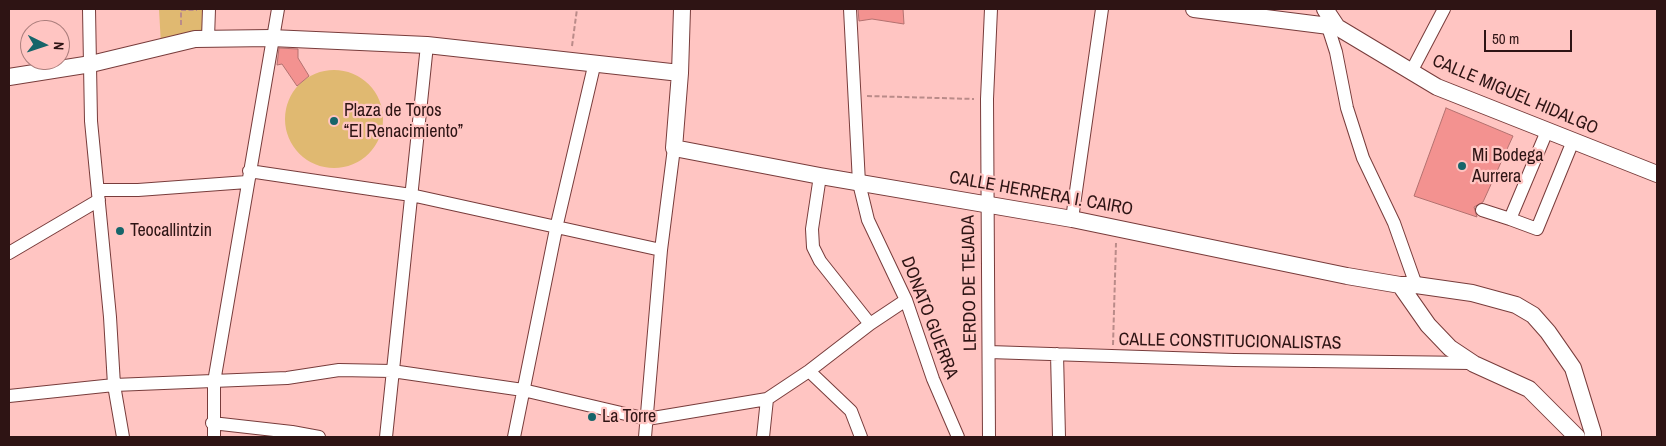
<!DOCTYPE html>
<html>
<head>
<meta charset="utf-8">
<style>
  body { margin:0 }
  #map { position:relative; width:1666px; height:446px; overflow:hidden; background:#ffc5c2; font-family:"Archivo Narrow",sans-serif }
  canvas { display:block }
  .frame { position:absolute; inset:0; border:10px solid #2e1414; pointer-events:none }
  .north { position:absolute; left:20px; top:20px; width:50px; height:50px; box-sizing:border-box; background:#ffc5c2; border:1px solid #ab7e7c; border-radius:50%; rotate:94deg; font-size:14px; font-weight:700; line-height:20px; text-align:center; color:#2e1414 }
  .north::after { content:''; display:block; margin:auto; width:18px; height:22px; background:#16656a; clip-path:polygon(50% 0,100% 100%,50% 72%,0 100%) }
  .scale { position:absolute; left:1484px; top:30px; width:88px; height:22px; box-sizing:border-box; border:2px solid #2e1414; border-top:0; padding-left:6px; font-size:15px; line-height:18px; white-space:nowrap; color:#2e1414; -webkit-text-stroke:4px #ffc5c2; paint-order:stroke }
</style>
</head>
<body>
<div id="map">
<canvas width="1666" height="446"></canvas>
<div class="frame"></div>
<div class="north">N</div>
<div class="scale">50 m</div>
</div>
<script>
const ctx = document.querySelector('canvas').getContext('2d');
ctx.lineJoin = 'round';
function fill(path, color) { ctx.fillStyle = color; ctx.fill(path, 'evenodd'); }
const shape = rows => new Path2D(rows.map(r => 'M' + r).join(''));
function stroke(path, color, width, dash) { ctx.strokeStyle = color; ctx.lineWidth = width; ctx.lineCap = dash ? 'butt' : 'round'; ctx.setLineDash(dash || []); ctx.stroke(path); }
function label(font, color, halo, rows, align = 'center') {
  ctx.font = font + ' "Archivo Narrow",sans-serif'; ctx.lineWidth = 4.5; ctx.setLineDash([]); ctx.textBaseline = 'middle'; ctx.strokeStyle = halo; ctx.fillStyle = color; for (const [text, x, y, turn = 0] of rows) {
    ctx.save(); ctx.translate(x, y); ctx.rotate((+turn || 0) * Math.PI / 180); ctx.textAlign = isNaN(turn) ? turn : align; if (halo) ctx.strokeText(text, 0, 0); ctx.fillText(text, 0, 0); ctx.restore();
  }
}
const green = shape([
  [159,9,205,9,203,39,161,45],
  '285 119a49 49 0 1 1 98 0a49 49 0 1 1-98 0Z'
]);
const building = shape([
  [858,9,903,9,904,24,872,19,859,21,858,9],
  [279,48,298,49,298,58,309,76,297,86,282,64,277,65,279,48],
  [1446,108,1513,136,1483,202,1474,207,1477,217,1414,196,1446,108]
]);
const path = shape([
  [181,25,181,10,197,10],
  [572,46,577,9],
  [867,96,974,99],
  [1113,345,1116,243]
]);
const minor = shape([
  [89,9,91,121,110,317,114,385,123,437],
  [850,9,859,183,868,220,906,300,933,379,958,437],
  [1328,27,1336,52,1347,108,1363,158,1394,223,1416,285],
  [208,38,209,9],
  [1411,72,1444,9],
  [1547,131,1510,219,1537,229,1573,141],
  [249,171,411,195,661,250],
  [820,176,812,229,813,247,820,261,870,324],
  [98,190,138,190,247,182],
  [1482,210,1510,219],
  [1072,219,1102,9],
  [9,253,99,200],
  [989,352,1234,360,1471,363],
  [1057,354,1059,437],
  [809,371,851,411,861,437],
  [9,396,114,385,287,378,339,370,392,371,523,390,647,419,767,399,809,371,870,324,906,300],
  [212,423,292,432,319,437],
  [214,437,214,382,278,9],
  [386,437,427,45],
  [514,437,557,224,595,62],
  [645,437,661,250,674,148],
  [763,437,767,399],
  [989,437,987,99,991,9]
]);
const major = shape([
  [682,9,680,73,674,148,820,176,1072,219,1347,276,1400,285,1416,285,1472,293,1516,305,1533,315,1548,332,1573,368,1593,433,1593,437],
  [1194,9,1337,27],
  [1325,9,1337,27,1437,87,1657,174],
  [9,77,91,64,195,39,271,38,427,45,680,73],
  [1400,285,1428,325,1450,348,1474,364,1529,389,1577,437]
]);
const markers = [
  [334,121,5,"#16656a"],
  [1462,166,5,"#16656a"],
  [120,231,5,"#16656a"],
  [592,417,5,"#16656a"]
];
const streetNames = [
  ["CALLE MIGUEL HIDALGO",1515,95,23],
  ["CALLE HERRERA I. CAIRO",1041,194,10],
  ["LERDO DE TEJADA",970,283,-91],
  ["DONATO GUERRA",929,318,69],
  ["CALLE CONSTITUCIONALISTAS",1230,342,1]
];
const poiNames = [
  ["Plaza de Toros",344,111],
  ["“El Renacimiento”",344,132],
  ["Mi Bodega",1472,156],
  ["Aurrera",1472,177],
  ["Teocallintzin",130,231],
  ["La Torre",602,417]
];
fill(green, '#e0b971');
fill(building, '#f39290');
stroke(building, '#b3716f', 1);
stroke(minor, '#783c3b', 14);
stroke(major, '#783c3b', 18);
stroke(path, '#ba8b89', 2, [5, 2.5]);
stroke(minor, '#fff', 12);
stroke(major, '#fff', 16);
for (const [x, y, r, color] of markers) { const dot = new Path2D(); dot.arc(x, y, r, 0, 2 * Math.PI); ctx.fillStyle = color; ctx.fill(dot); stroke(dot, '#ffc5c2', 2); }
label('18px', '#2e1414', '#ffc5c2', streetNames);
label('18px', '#2e1414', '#ffc5c2', poiNames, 'left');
</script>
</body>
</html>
